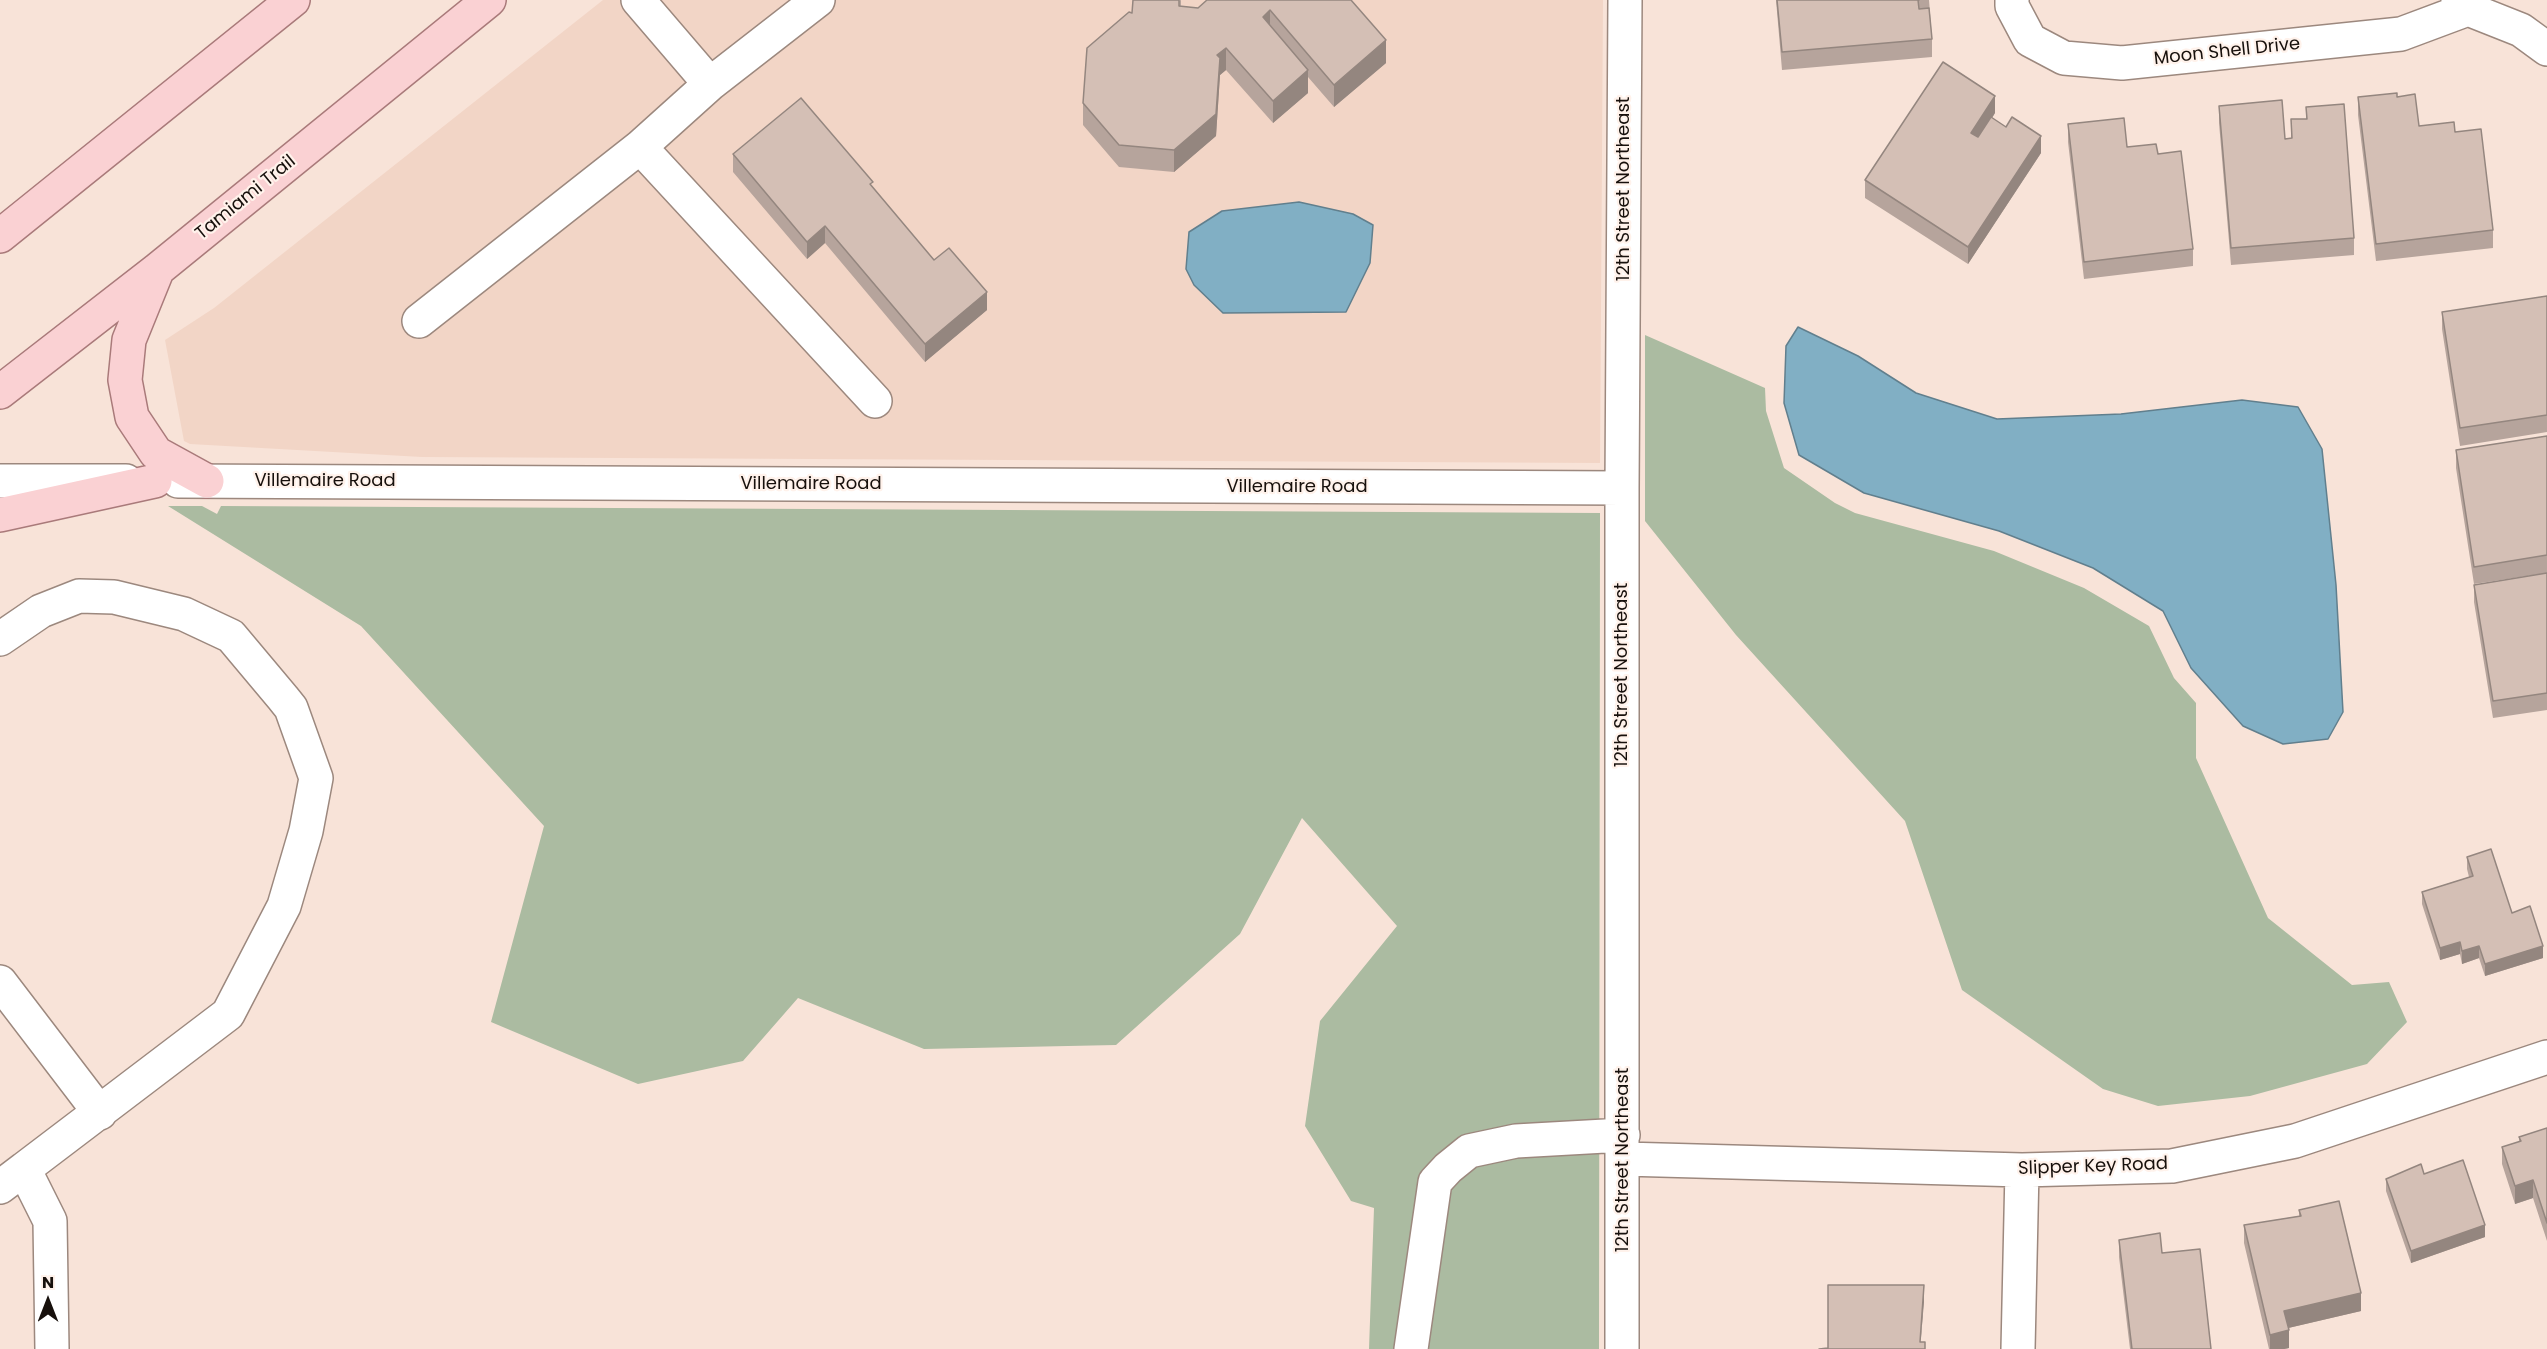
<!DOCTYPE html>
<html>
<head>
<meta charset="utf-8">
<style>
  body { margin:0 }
  #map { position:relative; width:2547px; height:1349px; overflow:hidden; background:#f8e3d8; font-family:Poppins,sans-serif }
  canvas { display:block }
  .north { position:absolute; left:18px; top:1271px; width:60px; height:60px; -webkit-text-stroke:4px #fff2eb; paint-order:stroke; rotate:0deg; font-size:16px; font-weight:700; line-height:24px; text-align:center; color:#17100c }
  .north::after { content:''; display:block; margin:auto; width:21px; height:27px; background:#17100c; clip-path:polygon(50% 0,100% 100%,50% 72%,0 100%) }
</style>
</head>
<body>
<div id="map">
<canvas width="2547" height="1349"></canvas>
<div class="north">N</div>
</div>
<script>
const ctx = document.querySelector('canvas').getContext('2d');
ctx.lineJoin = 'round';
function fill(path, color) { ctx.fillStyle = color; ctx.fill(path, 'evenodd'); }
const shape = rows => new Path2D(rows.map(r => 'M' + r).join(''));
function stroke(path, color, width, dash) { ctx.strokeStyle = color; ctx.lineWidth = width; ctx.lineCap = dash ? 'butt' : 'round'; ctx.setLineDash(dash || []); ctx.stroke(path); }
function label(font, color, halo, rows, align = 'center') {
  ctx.font = font + ' Poppins,sans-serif'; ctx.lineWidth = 4.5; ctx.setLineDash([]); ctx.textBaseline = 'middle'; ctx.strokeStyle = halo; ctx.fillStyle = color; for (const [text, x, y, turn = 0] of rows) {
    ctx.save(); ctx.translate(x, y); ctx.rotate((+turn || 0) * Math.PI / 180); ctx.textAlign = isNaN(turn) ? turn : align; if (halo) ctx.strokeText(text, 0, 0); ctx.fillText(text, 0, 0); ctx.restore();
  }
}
const built = shape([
  [603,0,1603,0,1600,463,422,457,190,444,184,441,165,340,214,308]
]);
const green = shape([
  [1645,335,1765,388,1766,411,1784,468,1835,503,1855,513,1994,551,2084,588,2149,626,2174,678,2196,703,2196,758,2268,918,2352,985,2389,982,2407,1022,2367,1064,2250,1096,2158,1106,2103,1089,1962,990,1905,821,1736,635,1645,521],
  [168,506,202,506,217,514,221,506,1600,513,1599,1349,1369,1349,1374,1208,1351,1201,1305,1126,1320,1021,1397,926,1302,818,1240,934,1116,1045,924,1049,798,998,743,1061,638,1084,491,1022,544,826,361,626]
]);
const water = shape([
  [1299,202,1353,214,1373,225,1370,263,1346,312,1223,313,1194,285,1186,269,1189,232,1222,211,1299,202],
  [1798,327,1858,356,1916,393,1997,419,2121,414,2242,400,2298,407,2322,449,2336,585,2343,712,2328,739,2283,744,2243,726,2191,668,2163,611,2093,568,1999,531,1864,493,1799,455,1784,403,1786,346,1798,327]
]);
const minor = shape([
  [638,0,710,84,818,0],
  [2012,0,2012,6,2030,40,2064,58,2122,63,2401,34,2468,9],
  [2458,0,2468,9,2521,30,2547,49],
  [640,147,875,401],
  [419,321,640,147,710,84],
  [0,481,126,481],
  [178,481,1622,488],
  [0,639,41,611,79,596,114,597,184,614,231,636,283,698,291,708,316,778,306,831,284,906,228,1014,24,1169],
  [0,982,100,1113],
  [1624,1159,2022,1170,2172,1166,2295,1141,2547,1057],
  [0,1187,24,1169,50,1221,52,1349],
  [1411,1349,1435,1182,1448,1168,1469,1151,1516,1141,1623,1135],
  [1622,1349,1622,488,1625,0],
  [2018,1349,2022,1170]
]);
const major = shape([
  [0,236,293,0],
  [157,271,129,340,125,380,132,417,156,453,207,481],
  [0,392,157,270,489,0],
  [0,515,155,481]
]);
const wall = shape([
  [1181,0,1181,6,1198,8,1351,0,1386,63,1334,107,1308,77,1308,93,1273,123,1226,70,1220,75,1216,136,1174,172,1119,167,1083,125,1083,103,1132,13],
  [1776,0,1929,0,1932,39,1932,57,1782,70],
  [2358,97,2397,97,2419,126,2455,132,2493,230,2493,248,2376,261,2358,115],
  [2219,106,2285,139,2291,138,2291,119,2306,119,2306,107,2354,238,2354,255,2231,265,2219,123],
  [1995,113,1992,118,2041,153,1968,264,1865,198,1865,180],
  [2068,124,2127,147,2158,154,2193,249,2193,266,2084,279,2068,142],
  [733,154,873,188,934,260,987,310,925,362,825,243,807,259,733,172],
  [2547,296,2547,432,2460,446,2442,329,2442,312],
  [2547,436,2547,573,2474,584,2456,468,2456,450],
  [2547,573,2547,710,2493,718,2474,602,2474,585],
  [2467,857,2512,913,2543,958,2485,976,2479,958,2462,964,2460,954,2440,960,2422,904,2422,892,2469,877,2467,869],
  [2547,1128,2547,1241,2533,1198,2515,1204,2502,1164,2502,1147,2519,1142,2519,1137],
  [2424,1174,2485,1237,2411,1263,2386,1191,2386,1179],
  [2299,1210,2361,1311,2288,1328,2289,1348,2284,1349,2269,1349,2244,1243,2244,1225,2299,1216],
  [2119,1240,2162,1253,2211,1349,2130,1349,2119,1257]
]);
const shadedWall = shape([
  [1270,10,1270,33,1263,17],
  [1386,40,1386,63,1334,107,1334,85],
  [1226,48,1226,70,1220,75,1216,136,1174,172,1174,150,1217,55],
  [1308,70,1308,93,1273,123,1273,101],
  [1995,96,1995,113,1971,150,1971,133],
  [2041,136,2041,153,1968,264,1968,247],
  [825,226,825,243,807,259,807,242],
  [987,292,987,310,925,362,925,344],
  [2460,942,2460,954,2440,960,2440,948],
  [2479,946,2479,958,2462,964,2462,951],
  [2543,946,2543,958,2485,976,2485,964],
  [2533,1180,2533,1198,2515,1204,2515,1186],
  [2485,1225,2485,1237,2411,1263,2411,1251],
  [1924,1285,1924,1302,1920,1349],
  [2361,1293,2361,1311,2284,1329,2284,1311],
  [2289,1330,2289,1348,2284,1349,2270,1349,2270,1335]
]);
const building = shape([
  [1133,0,1179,0,1179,6,1198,8,1207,0,1351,0,1386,40,1334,85,1270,10,1263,17,1308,70,1273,101,1226,48,1217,55,1220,58,1216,114,1174,150,1119,145,1083,103,1087,48,1129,12,1132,13,1133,0],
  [1777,0,1919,0,1918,0,1919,9,1929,8,1932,39,1782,52,1777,0],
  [1943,62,1995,96,1971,133,1978,137,1991,117,2006,127,2012,117,2041,136,1968,247,1865,180,1943,62],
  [2397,93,2397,97,2415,94,2419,126,2454,122,2455,132,2481,129,2493,230,2376,244,2358,97,2397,93],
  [801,98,873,182,870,184,934,260,949,248,987,292,925,344,825,226,807,242,733,154,801,98],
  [2282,100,2285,139,2292,138,2291,119,2307,119,2306,107,2344,104,2354,238,2231,248,2219,106,2282,100],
  [2124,118,2127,147,2156,144,2158,154,2181,151,2193,249,2084,262,2068,124,2124,118],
  [2547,296,2547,415,2460,428,2442,312,2547,296],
  [2547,436,2547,555,2474,567,2456,450,2547,436],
  [2547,573,2547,693,2493,701,2474,585,2547,573],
  [2491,849,2512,913,2530,906,2543,946,2485,964,2479,946,2462,951,2460,942,2440,948,2422,892,2473,876,2467,857,2491,849],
  [2547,1128,2547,1223,2533,1180,2515,1186,2502,1147,2521,1141,2519,1137,2547,1128],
  [2463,1160,2485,1225,2411,1251,2386,1179,2421,1164,2424,1174,2463,1160],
  [2339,1201,2361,1293,2284,1311,2289,1330,2270,1335,2244,1225,2301,1216,2299,1210,2339,1201],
  [2160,1233,2162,1253,2200,1249,2211,1349,2132,1349,2119,1240,2160,1233],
  [1828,1285,1924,1285,1920,1342,1925,1342,1925,1349,1819,1349,1828,1348,1828,1285]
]);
const streetNames = [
  ["Moon Shell Drive",2227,52,-6],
  ["12th Street Northeast",1624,189,-90],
  ["Tamiami Trail",246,198,-39],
  ["Villemaire Road",325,481],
  ["Villemaire Road",811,484],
  ["Villemaire Road",1297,487],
  ["12th Street Northeast",1622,675,-90],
  ["12th Street Northeast",1623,1160,-90],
  ["Slipper Key Road",2093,1167,-2]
];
fill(built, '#f2d5c6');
fill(green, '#abbba1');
fill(water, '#81afc4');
stroke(water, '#617f8d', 1.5);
stroke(minor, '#9c887e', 36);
stroke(major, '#a97a7a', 36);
stroke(minor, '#fff', 33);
stroke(major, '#fad1d3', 33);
fill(wall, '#b6a49c');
fill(shadedWall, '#94867f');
fill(building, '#d4bfb5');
stroke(building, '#94867f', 1.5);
label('18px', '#17100c', '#fff2eb', streetNames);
</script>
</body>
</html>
